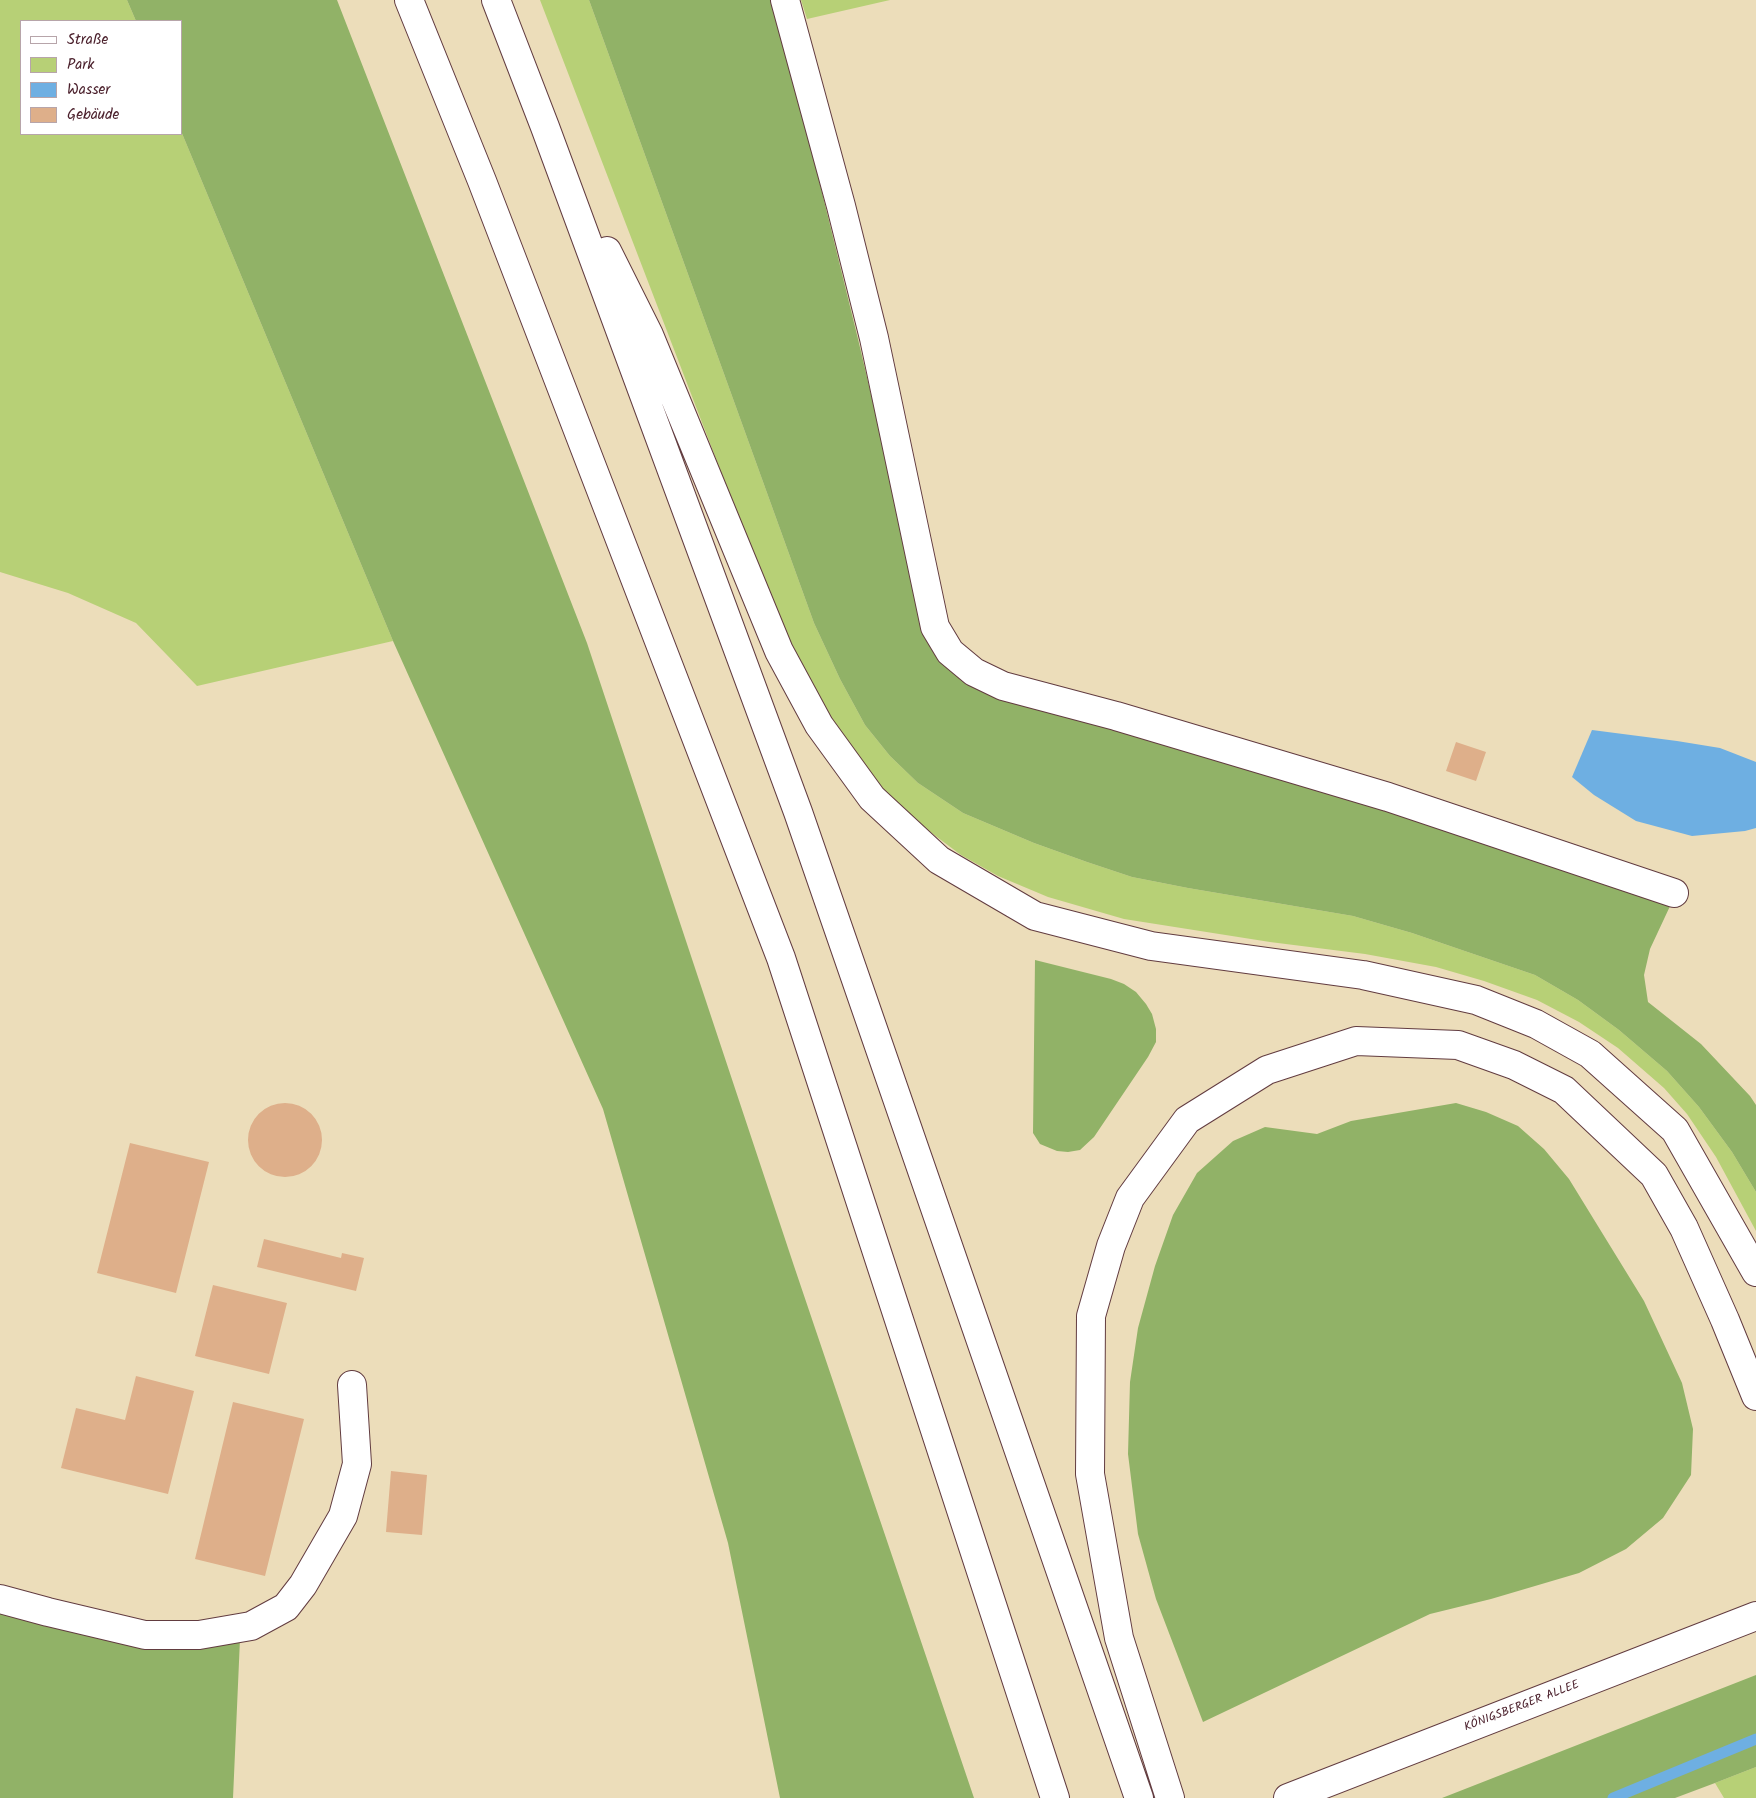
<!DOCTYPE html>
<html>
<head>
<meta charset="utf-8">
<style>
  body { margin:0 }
  #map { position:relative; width:1756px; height:1798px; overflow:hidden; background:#ecddba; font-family:Kalam,sans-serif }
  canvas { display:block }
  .legend { position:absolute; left:20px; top:20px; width:162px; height:115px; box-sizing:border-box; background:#fff; border:1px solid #b7a5aa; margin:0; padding:6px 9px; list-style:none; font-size:15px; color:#4a1f2b }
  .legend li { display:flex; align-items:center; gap:10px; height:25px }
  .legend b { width:25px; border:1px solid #b7a5aa }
</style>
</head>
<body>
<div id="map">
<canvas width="1756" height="1798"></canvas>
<ul class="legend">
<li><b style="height:6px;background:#fff"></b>Straße</li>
<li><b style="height:14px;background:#b7d076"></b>Park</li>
<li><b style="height:14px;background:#6eafe2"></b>Wasser</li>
<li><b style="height:14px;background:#deaf8a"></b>Gebäude</li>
</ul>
</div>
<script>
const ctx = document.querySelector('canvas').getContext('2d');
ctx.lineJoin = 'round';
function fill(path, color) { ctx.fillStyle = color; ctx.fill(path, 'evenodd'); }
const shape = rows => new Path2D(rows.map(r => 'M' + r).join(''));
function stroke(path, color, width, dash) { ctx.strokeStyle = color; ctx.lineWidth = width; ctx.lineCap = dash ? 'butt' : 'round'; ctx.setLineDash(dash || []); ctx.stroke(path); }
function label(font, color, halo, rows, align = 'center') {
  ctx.font = font + ' Kalam,sans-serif'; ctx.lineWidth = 4; ctx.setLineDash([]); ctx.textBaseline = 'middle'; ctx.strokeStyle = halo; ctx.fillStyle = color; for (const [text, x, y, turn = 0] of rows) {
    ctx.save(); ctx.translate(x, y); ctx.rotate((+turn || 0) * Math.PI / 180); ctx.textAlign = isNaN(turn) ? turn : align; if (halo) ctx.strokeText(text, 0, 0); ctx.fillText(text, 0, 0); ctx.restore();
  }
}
const green = shape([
  [0,0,127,0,136,21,21,21,21,134,181,134,181,131,393,641,197,686,136,623,68,593,0,572],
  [540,0,589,0,814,623,840,679,865,725,890,756,918,783,963,813,1034,843,1087,862,1132,877,1188,888,1353,916,1412,933,1535,975,1578,1000,1619,1030,1667,1071,1699,1107,1732,1152,1756,1192,1756,1231,1716,1157,1687,1114,1664,1088,1618,1048,1579,1022,1537,1000,1484,981,1436,967,1365,954,1270,942,1124,919,1048,897,998,876,961,855,925,828,884,790,850,749,819,703,777,618],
  [801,0,890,0,807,19],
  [1756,1767,1756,1798,1724,1798,1715,1783]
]);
const forest = shape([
  [127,0,337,0,587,643,794,1266,974,1798,780,1798,728,1543,603,1109,393,641,181,131,181,21,136,21],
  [589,0,771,0,818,176,858,339,898,509,924,633,935,655,956,675,981,690,1336,794,1671,904,1650,949,1644,975,1648,1002,1701,1044,1750,1096,1756,1105,1756,1192,1732,1152,1699,1107,1667,1071,1619,1030,1578,1000,1535,975,1412,933,1353,916,1188,888,1132,877,1087,862,1034,843,963,813,918,783,890,756,865,725,840,679,814,623],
  [1035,960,1111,979,1124,984,1136,992,1146,1004,1152,1014,1156,1029,1156,1042,1148,1057,1094,1137,1080,1150,1068,1152,1057,1151,1040,1144,1033,1133],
  [1456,1103,1486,1112,1518,1126,1544,1149,1569,1179,1644,1301,1682,1383,1693,1429,1691,1475,1663,1518,1626,1549,1579,1573,1491,1599,1430,1614,1203,1722,1156,1599,1138,1534,1128,1454,1130,1382,1138,1328,1155,1266,1173,1215,1197,1173,1233,1141,1265,1127,1317,1134,1351,1121],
  [0,1608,240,1639,233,1798,0,1798],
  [1756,1675,1756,1767,1715,1783,1675,1798,1442,1798]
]);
const water = shape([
  [1592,730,1677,741,1720,748,1756,762,1756,828,1745,831,1692,836,1636,821,1594,795,1572,777]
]);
const stream = shape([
  [1613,1798,1756,1739]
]);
const building = shape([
  [1456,742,1486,752,1476,781,1446,771],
  '248 1140a37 37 0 1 1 74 0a37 37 0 1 1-74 0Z',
  [130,1143,209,1162,176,1293,97,1273],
  [264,1239,341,1258,342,1253,364,1258,356,1291,257,1267],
  [213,1285,287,1303,269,1374,195,1356],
  [136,1376,194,1391,168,1494,61,1468,76,1408,125,1420],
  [233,1402,304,1419,265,1576,195,1559],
  [391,1471,427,1475,422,1535,386,1532]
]);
const minor = shape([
  [785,0,841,206,874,338,935,627,950,652,974,672,1003,686,1116,716,1388,797,1674,893],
  [0,1599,48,1612,145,1635,199,1635,251,1626,286,1607,303,1585,343,1516,357,1464,352,1385]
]);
const major = shape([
  [1288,1798,1756,1616]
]);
const highway = shape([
  [409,0,482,181,781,958,1055,1798],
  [496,0,545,127,798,812,1139,1798],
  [607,251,649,335,779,651,819,725,872,798,939,860,1035,916,1151,946,1363,975,1476,1000,1536,1024,1590,1054,1675,1130,1756,1272],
  [1170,1798,1119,1638,1090,1474,1091,1316,1111,1246,1130,1198,1187,1120,1267,1070,1356,1041,1458,1045,1514,1065,1564,1090,1654,1175,1684,1228,1725,1320,1756,1396]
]);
const streetNames = [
  ["KÖNIGSBERGER ALLEE",1522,1707,-21]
];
fill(green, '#b7d076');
fill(forest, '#91b267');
fill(water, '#6eafe2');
stroke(stream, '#6eafe2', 11);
fill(building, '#deaf8a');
stroke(minor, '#623c40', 30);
stroke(major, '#623c40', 30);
stroke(highway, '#623c40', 30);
stroke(minor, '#fff', 28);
stroke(major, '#fff', 28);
stroke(highway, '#fff', 28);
label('12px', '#4a1f2b', '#fff', streetNames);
</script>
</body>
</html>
